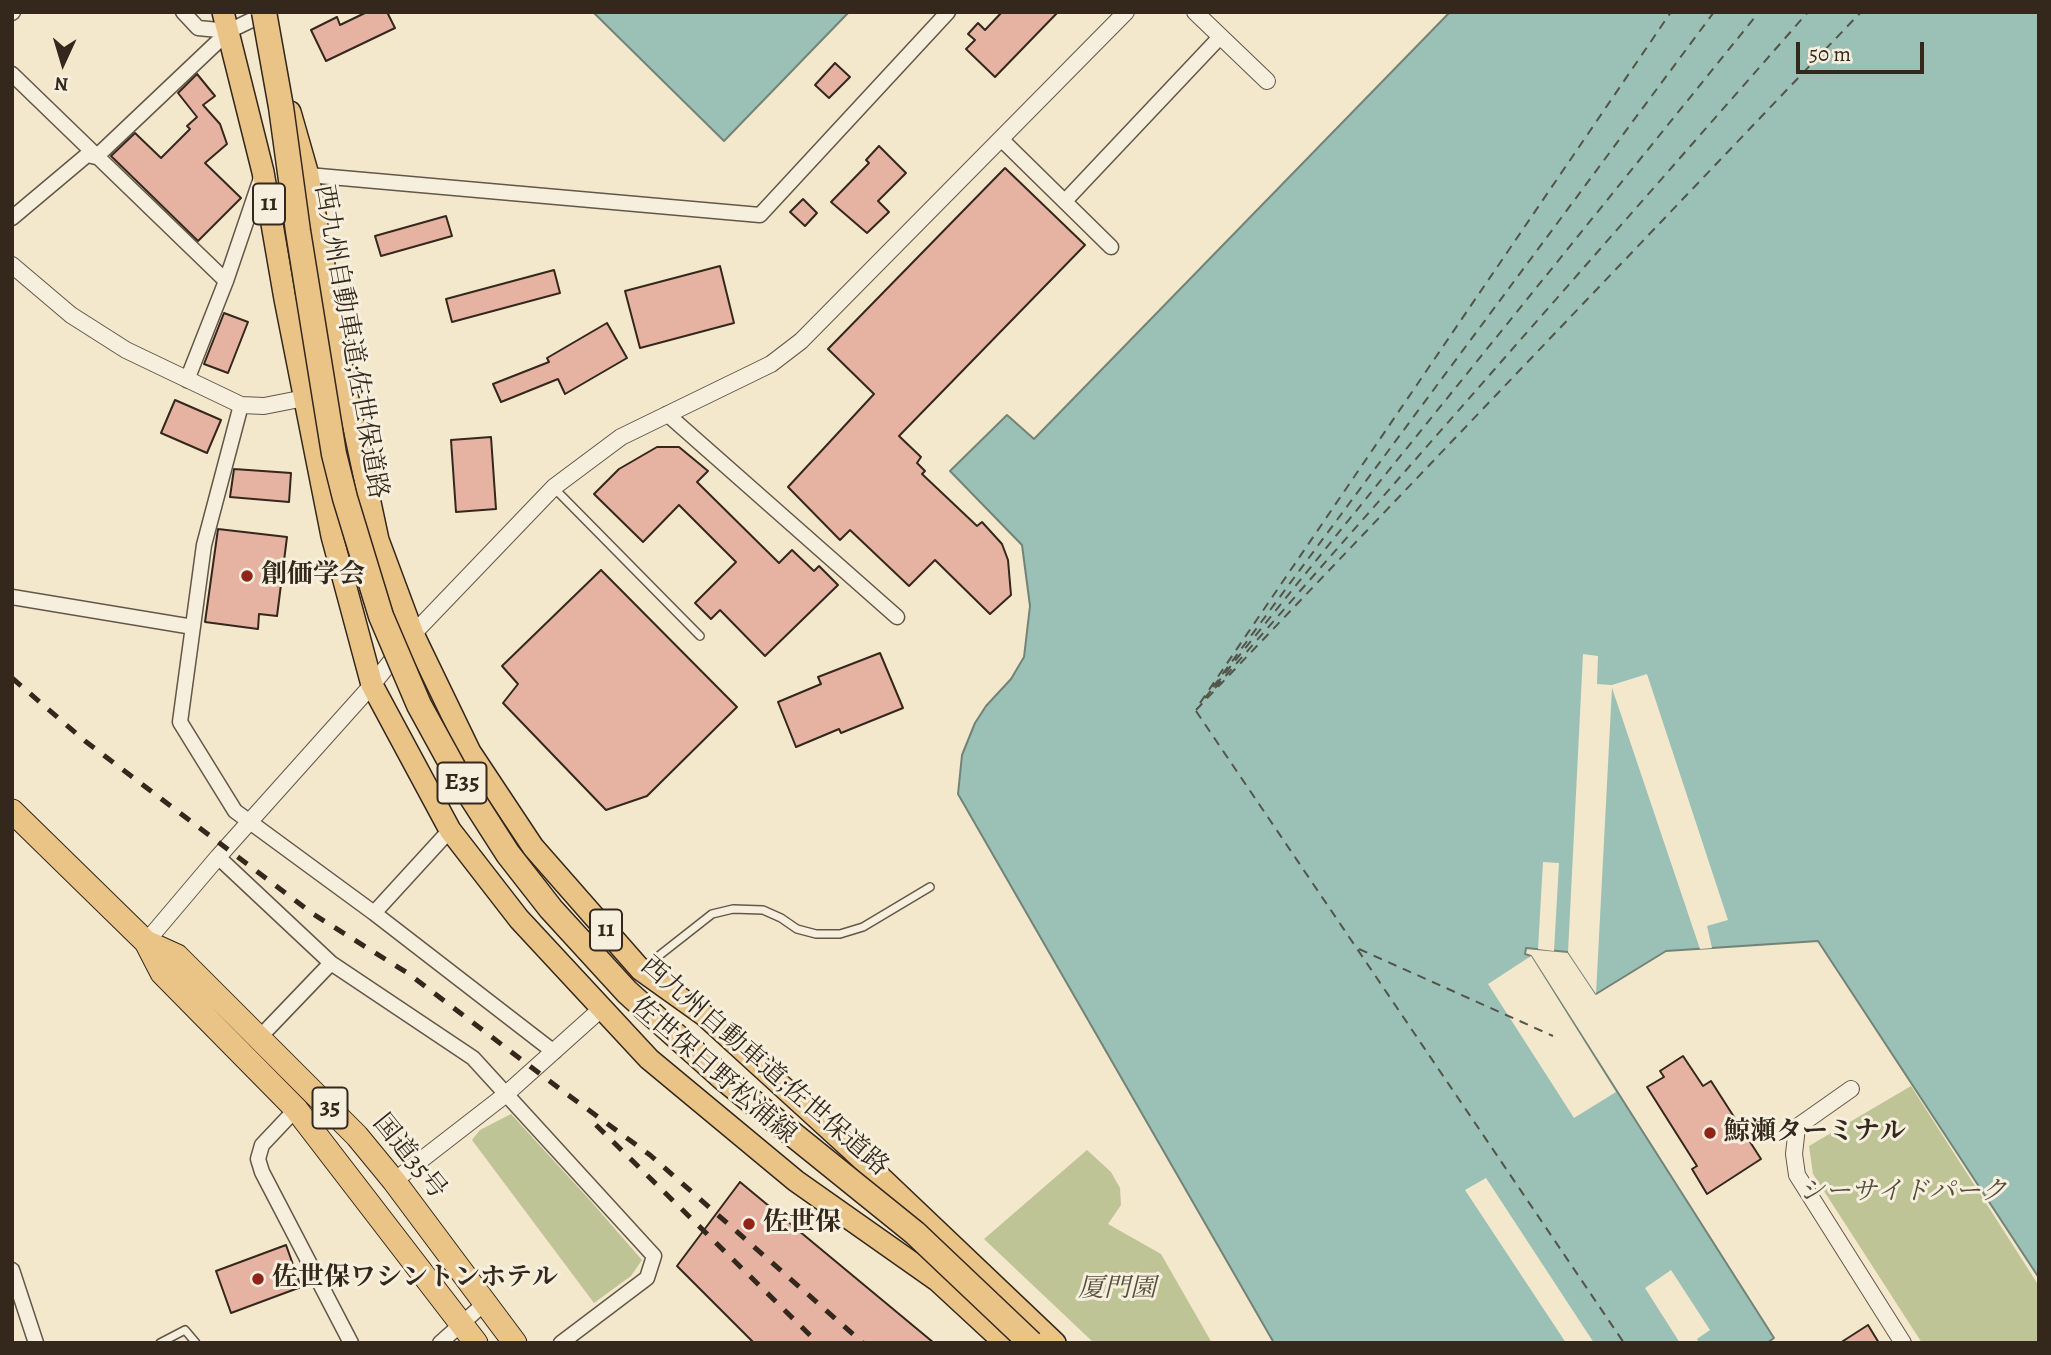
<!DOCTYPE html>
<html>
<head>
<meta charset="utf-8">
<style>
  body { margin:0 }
  #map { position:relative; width:2051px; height:1355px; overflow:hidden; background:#f3e7cc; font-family:Alegreya,serif }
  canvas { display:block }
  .frame { position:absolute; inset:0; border:14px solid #34271c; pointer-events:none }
  .north { position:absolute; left:28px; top:28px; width:70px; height:70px; -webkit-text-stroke:5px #f7efde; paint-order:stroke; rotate:184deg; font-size:19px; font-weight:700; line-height:28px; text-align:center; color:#34271c }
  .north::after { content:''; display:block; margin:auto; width:24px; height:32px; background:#34271c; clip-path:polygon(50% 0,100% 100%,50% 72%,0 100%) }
  .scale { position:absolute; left:1796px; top:42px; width:128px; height:32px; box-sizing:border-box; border:4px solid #34271c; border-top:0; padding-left:9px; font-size:21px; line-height:24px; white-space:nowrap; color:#34271c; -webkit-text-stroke:5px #f7efde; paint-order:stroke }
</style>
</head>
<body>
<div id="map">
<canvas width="2051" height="1355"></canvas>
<div class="frame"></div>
<div class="north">N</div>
<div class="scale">50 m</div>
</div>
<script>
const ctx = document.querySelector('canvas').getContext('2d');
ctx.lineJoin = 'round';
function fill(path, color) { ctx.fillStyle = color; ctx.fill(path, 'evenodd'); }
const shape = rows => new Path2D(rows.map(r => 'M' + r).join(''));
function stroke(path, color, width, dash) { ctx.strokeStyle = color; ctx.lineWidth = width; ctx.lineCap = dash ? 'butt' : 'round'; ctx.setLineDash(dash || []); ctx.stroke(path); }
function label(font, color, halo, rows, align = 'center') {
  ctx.font = font + ' Alegreya,"Noto Serif JP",serif'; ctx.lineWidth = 6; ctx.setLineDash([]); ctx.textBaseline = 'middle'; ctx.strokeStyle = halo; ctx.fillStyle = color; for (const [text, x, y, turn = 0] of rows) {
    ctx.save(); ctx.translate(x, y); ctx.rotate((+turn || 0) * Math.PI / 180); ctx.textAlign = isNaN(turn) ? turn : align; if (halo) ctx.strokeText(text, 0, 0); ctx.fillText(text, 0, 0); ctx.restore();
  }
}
const green = shape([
  [1911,1086,2039,1286,2039,1343,1922,1343,1813,1174,1809,1146],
  [511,1114,588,1198,642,1260,631,1276,594,1303,472,1140,480,1130],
  [1087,1150,1111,1172,1120,1188,1121,1205,1108,1224,1161,1254,1212,1343,1094,1343,984,1239]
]);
const water = shape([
  [593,12,849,12,724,141,593,12],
  [1450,12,2039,12,2039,1278,1818,941,1666,951,1596,994,1568,952,1526,948,1525,954,1531,956,1774,1338,1767,1343,1274,1343,958,794,962,755,975,723,986,706,1011,679,1024,657,1030,606,1022,545,950,471,1007,415,1034,439,1450,12]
]);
const pier = shape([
  [1583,654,1598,656,1597,684,1612,685,1647,674,1728,920,1707,926,1712,948,1700,949,1612,688,1596,994,1568,952],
  [1543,862,1559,863,1554,951,1538,949],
  [1531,956,1616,1092,1574,1118,1488,984],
  [1486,1178,1594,1343,1566,1343,1465,1190],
  [1671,1270,1710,1330,1697,1339,1699,1343,1680,1343,1645,1288]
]);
const ferry = shape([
  [1213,687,1714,12],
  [1215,688,1808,12],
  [1205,698,1759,12],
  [1200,703,1671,12],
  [1196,710,1861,12],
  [1196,711,1624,1343],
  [1359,949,1553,1036]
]);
const building = shape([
  [367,12,387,12,395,28,326,61,311,30,337,17,340,25,367,12],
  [1002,12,1058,12,995,77,966,49,975,40,968,34,978,23,985,30,1002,12],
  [835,63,850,77,829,98,815,85,835,63],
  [197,74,215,96,203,105,220,124,227,144,205,163,241,198,198,241,111,156,135,133,161,158,190,129,187,126,197,117,178,93,197,74],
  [879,146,906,173,878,201,889,212,867,233,831,202,869,163,866,160,879,146],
  [1005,168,1085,245,899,436,921,457,917,463,925,471,922,474,977,526,982,522,1002,544,1008,560,1011,595,990,614,935,560,909,586,850,530,840,540,788,487,874,394,828,349,1005,168],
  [803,199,817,213,805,226,790,212,803,199],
  [446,216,452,236,381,256,375,236,446,216],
  [720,266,734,323,640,348,625,291,720,266],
  [554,270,560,293,452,322,446,299,554,270],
  [224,313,248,322,228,373,204,364,224,313],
  [607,323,627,358,565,394,558,379,501,402,493,384,549,362,547,358,607,323],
  [175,400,221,420,207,453,161,433,175,400],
  [491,437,496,509,456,512,451,440,491,437],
  [657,447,679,447,708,471,697,482,779,563,792,550,814,571,819,566,838,585,765,656,720,610,711,619,695,603,736,562,679,505,643,542,594,494,619,469,657,447],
  [234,469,291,473,289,502,230,497,234,469],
  [218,529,287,537,277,616,259,614,258,629,205,622,218,529],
  [601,570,737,707,647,796,606,810,503,703,518,684,502,666,601,570],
  [880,653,903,708,841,733,839,729,796,747,778,702,821,684,818,677,880,653],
  [1683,1056,1703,1086,1711,1081,1761,1159,1707,1194,1692,1169,1697,1166,1647,1087,1664,1077,1660,1071,1683,1056],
  [740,1182,934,1343,754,1343,677,1266,740,1182],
  [286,1245,301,1287,231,1313,216,1271,286,1245],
  [1868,1325,1879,1343,1840,1343,1868,1325]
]);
const service = shape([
  [554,488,700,636],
  [642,969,712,914,733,909,763,910,781,918,797,929,816,934,840,934,863,927,930,887],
  [160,1343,185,1330,196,1343]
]);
const minor = shape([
  [183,12,198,28,229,31,262,15],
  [12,13,13,12],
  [12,74,226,281],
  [1001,139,1111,247],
  [308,175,760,215,948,12],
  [1065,201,1220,37],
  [12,218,87,155,96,157,229,31],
  [187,380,226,281,261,178],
  [241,405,204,545,180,722,235,811,374,913,554,1052],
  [667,414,897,617],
  [12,597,193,627],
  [218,857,331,963],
  [374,913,450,830],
  [260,1037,331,963,473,1058,654,1256,647,1278,561,1343],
  [296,1109,262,1145,258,1159,262,1172,351,1343],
  [12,1270,36,1343],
  [440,1343,485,1303]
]);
const tertiary = shape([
  [1195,12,1267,81],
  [12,265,71,315,126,350,241,405,264,406,315,396],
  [146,942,218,857,372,685,413,634,554,487,621,437,771,364,801,341,1126,12],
  [1851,1089,1797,1127,1794,1154,1797,1175,1903,1343],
  [394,1181,505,1095,601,1009]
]);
const primary = shape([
  [223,12,263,172,285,299,332,536,372,685,450,830,519,919,649,1059,796,1181,938,1281,1005,1343],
  [290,112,308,175,346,390,378,540,413,634,470,752,533,847,641,970,704,1015,851,1149,1055,1343]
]);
const trunk = shape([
  [12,811,146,942,162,973,296,1109,476,1343],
  [146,942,177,956,357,1136,394,1181,515,1343]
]);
const rail = shape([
  [12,678,85,741,313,914,409,974,560,1089,650,1155,863,1343],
  [596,1125,818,1343]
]);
const motorwayBridge = shape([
  [264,12,281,107,298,231,334,454,345,498,381,616,419,705,458,776,508,854,551,909,627,992,723,1078,915,1233,1031,1343]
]);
const markers = [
  [247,576,7,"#8f2418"],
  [1710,1133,7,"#8f2418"],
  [749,1224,7,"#8f2418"],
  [258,1279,7,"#8f2418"]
];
const shields = [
  [269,204,32],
  [462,783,49],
  [606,930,32],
  [330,1108,35]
];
const shieldNames = [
  ["11",269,204],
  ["E35",462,783],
  ["11",606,930],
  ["35",330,1108]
];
const streetNames = [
  ["西九州自動車道;佐世保道路",350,342,80],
  ["西九州自動車道;佐世保道路",764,1067,41],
  ["佐世保日野松浦線",713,1071,41],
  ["国道35号",409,1157,51]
];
const poiNames = [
  ["創価学会",261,576],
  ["鯨瀬ターミナル",1724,1133],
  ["佐世保",763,1224],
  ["佐世保ワシントンホテル",272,1279]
];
const parkNames = [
  ["シーサイドパーク",1903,1193],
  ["厦門園",1117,1290]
];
fill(green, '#bec496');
fill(water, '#9bc0b5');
stroke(water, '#728378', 2);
fill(pier, '#f3e7cc');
stroke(ferry, '#53554a', 2, [9, 7]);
fill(building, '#e6b2a2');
stroke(building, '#34271c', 2);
stroke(service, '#645748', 10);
stroke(minor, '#645748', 17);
stroke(tertiary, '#645748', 18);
stroke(primary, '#34271c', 24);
stroke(trunk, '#34271c', 25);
stroke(service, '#f7efde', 7);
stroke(minor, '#f7efde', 14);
stroke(tertiary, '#f7efde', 16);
stroke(primary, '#eac486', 21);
stroke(trunk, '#eac486', 23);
stroke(rail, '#34271c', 5, [12, 12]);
stroke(motorwayBridge, '#34271c', 27, []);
stroke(motorwayBridge, '#eac486', 24);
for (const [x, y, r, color] of markers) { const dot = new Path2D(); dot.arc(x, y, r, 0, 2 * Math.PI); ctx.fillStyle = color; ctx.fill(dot); stroke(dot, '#f7efde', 2.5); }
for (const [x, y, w] of shields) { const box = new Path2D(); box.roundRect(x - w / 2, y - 20.5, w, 41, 5); ctx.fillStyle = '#f7efde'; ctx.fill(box); stroke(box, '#34271c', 2); }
label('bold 24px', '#34271c', null, shieldNames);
label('26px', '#34271c', '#f7efde', streetNames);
label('bold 26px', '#34271c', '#f7efde', poiNames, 'left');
label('italic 26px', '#564e3a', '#f7efde', parkNames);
</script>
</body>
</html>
